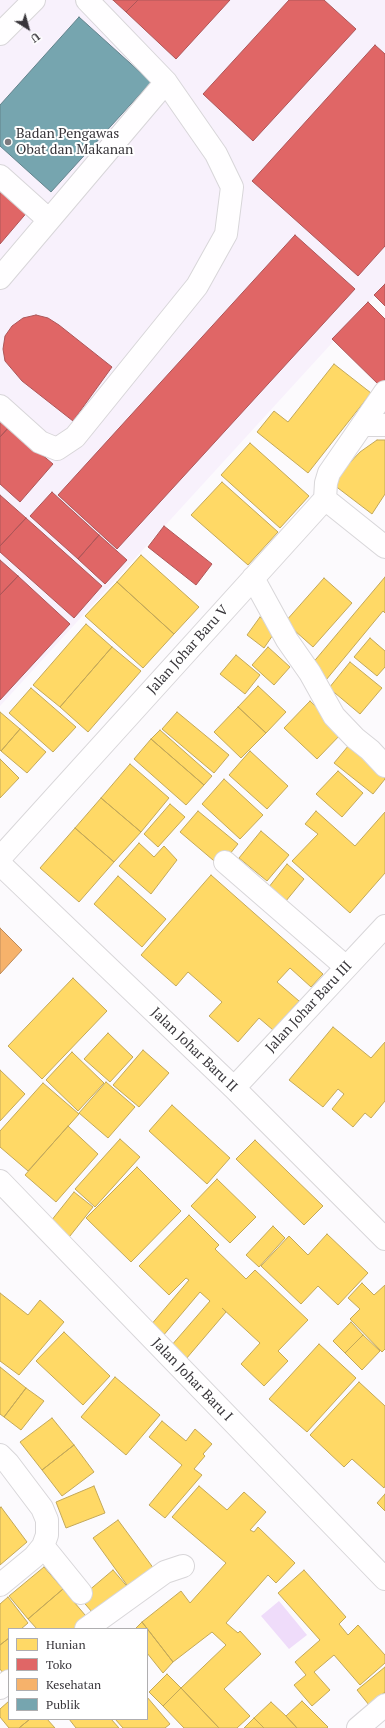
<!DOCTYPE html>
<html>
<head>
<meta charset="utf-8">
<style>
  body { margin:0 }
  #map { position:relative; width:385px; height:1728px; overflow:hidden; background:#fcfafd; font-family:"PT Serif",serif }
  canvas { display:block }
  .legend { position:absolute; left:8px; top:1628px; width:140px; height:92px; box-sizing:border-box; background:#fff; border:1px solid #afaeb0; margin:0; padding:5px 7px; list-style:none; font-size:12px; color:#38353a }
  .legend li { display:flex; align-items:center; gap:8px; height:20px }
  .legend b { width:20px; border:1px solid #afaeb0 }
  .north { position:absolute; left:8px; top:8px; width:40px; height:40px; -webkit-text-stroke:3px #fff; paint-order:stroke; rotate:143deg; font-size:11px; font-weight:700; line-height:16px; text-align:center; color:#38353a }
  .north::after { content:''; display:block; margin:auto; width:14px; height:18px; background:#38353a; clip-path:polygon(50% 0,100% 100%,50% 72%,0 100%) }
</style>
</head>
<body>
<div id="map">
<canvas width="385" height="1728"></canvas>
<ul class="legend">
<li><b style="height:11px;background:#ffd966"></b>Hunian</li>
<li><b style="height:11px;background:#e06666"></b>Toko</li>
<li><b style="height:11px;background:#f6b26b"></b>Kesehatan</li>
<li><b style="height:11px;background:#76a5af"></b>Publik</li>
</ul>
<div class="north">U</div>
</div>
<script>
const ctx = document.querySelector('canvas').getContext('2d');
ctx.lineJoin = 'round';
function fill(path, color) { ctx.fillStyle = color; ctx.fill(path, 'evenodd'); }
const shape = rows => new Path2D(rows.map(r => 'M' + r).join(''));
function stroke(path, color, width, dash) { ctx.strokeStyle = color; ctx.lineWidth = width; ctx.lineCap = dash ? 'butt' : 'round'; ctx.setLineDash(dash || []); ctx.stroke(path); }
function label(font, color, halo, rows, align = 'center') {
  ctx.font = font + ' "PT Serif",serif'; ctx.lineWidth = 4; ctx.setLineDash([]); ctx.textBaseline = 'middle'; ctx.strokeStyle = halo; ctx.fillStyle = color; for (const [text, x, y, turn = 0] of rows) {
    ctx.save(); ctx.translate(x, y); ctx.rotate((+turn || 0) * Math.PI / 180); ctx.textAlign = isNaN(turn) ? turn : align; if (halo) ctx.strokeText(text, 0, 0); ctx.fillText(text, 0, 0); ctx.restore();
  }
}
const built = shape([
  [0,0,385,0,385,285,0,706]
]);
const green = shape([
  [279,1601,307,1635,289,1649,261,1616]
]);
const homes = shape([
  [334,364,371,393,308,473,257,432,274,411,288,422,334,364],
  [377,440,385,440,385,494,372,514,334,485,345,468,360,452,377,440],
  [250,443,309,496,280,528,221,475,250,443],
  [222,482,278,532,248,565,191,515,222,482],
  [141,555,199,607,174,634,117,582,141,555],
  [385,577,385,613,383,611,326,680,311,665,385,577],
  [324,578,352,603,313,647,285,622,324,578],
  [117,582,174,634,143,668,85,616,117,582],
  [260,617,277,629,264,648,247,635,260,617],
  [86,624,112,647,60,707,33,685,86,624],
  [370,638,385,651,385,667,377,676,354,657,370,638],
  [112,647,141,671,88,732,60,707,112,647],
  [268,647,290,667,274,685,252,665,268,647],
  [236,655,260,675,245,694,220,674,236,655],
  [350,662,382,688,360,714,329,688,350,662],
  [258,686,286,712,266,733,238,707,258,686],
  [31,688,76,727,53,752,9,713,31,688],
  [310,701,343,732,317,759,284,728,310,701],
  [238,707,266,733,241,758,214,732,238,707],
  [0,712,20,729,1,751,0,750,0,712],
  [177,712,229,755,214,773,162,729,177,712],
  [20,729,46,752,27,773,1,751,20,729],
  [160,730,212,776,204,785,151,739,160,730],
  [151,739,204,785,186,805,134,759,151,739],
  [349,745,385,774,385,779,373,794,334,763,349,745],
  [250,751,288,786,267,809,229,775,250,751],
  [0,759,19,778,0,798,0,759],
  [130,764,169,798,141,832,101,798,130,764],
  [338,771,363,793,342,817,316,794,338,771],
  [224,779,263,815,240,839,202,804,224,779],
  [101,798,141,832,114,862,75,828,101,798],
  [170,804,185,817,158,847,144,834,170,804],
  [198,811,238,844,220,866,180,832,198,811],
  [316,811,355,846,385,812,385,873,350,913,292,861,318,834,305,824,316,811],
  [75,828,114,862,79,902,40,868,75,828],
  [261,831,289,855,267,881,239,858,261,831],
  [139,843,154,857,164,846,177,860,151,894,119,866,139,843],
  [287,864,304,879,281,907,265,892,287,864],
  [211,875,323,974,311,987,290,968,277,982,299,1001,273,1030,259,1018,238,1042,209,1016,222,1002,188,972,176,986,141,955,211,875],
  [118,876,166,919,142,947,94,904,118,876],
  [73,978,107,1011,42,1079,8,1046,73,978],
  [333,1027,371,1058,385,1042,385,1101,371,1118,365,1113,353,1127,332,1109,344,1094,338,1089,323,1107,289,1080,333,1027],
  [108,1033,133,1057,110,1082,84,1059,108,1033],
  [143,1050,169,1073,139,1107,113,1085,143,1050],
  [72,1052,104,1083,78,1111,46,1080,72,1052],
  [0,1070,25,1094,0,1121,0,1070],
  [106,1082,135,1107,108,1138,79,1113,106,1082],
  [43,1083,79,1114,28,1171,0,1147,0,1131,43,1083],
  [172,1105,230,1158,207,1184,149,1131,172,1105],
  [68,1126,98,1154,56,1202,25,1175,68,1126],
  [120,1139,140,1157,95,1207,75,1189,120,1139],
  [255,1140,323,1206,304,1225,236,1159,255,1140],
  [137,1167,181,1211,131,1262,86,1218,137,1167],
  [217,1179,256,1217,230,1243,191,1206,217,1179],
  [74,1192,93,1207,66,1241,47,1226,74,1192],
  [189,1215,219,1245,215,1249,246,1279,255,1270,308,1320,278,1351,288,1361,264,1386,241,1364,260,1343,222,1308,226,1312,186,1359,171,1346,210,1301,200,1292,162,1337,150,1326,189,1280,186,1278,169,1295,139,1266,189,1215],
  [273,1226,285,1238,259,1267,246,1255,273,1226],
  [327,1234,368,1273,338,1305,318,1286,301,1304,261,1266,289,1236,308,1255,327,1234],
  [362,1283,374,1295,385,1285,385,1349,382,1352,350,1319,360,1309,348,1298,362,1283],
  [0,1293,28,1315,40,1300,64,1322,19,1375,0,1361,0,1293],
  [351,1322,363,1335,345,1353,333,1341,351,1322],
  [64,1332,110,1376,83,1405,36,1361,64,1332],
  [363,1335,380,1351,362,1370,345,1353,363,1335],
  [319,1344,356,1378,307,1432,269,1399,319,1344],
  [0,1367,26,1388,4,1417,0,1414,0,1367],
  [115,1377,160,1415,126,1455,81,1417,115,1377],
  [359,1382,385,1406,385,1486,384,1488,352,1459,344,1467,310,1435,359,1382],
  [26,1388,44,1401,21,1430,4,1417,26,1388],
  [52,1418,74,1445,42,1470,20,1442,52,1418],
  [162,1421,186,1441,195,1429,212,1444,203,1454,205,1456,194,1469,202,1475,165,1518,149,1505,182,1465,149,1437,162,1421],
  [74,1445,94,1472,62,1496,42,1470,74,1445],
  [94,1486,105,1513,66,1528,56,1502,94,1486],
  [199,1486,227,1510,244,1492,266,1512,250,1530,254,1532,258,1527,295,1563,276,1583,268,1575,226,1623,238,1633,240,1631,261,1654,224,1689,250,1716,237,1728,219,1728,181,1688,226,1645,212,1632,173,1662,142,1622,181,1591,190,1603,226,1563,172,1517,199,1486],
  [385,1494,385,1511,377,1503,385,1494],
  [1,1507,27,1542,0,1565,0,1508,1,1507],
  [118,1520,157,1573,132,1592,93,1538,118,1520],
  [44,1567,63,1589,28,1619,9,1596,44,1567],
  [113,1570,131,1591,98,1619,80,1598,113,1570],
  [304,1570,346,1617,339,1624,348,1635,358,1625,385,1655,385,1663,360,1685,334,1655,314,1672,330,1690,312,1706,294,1685,306,1675,295,1662,320,1640,278,1593,304,1570],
  [63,1589,91,1622,83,1629,37,1629,28,1619,63,1589],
  [8,1597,28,1623,21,1629,9,1629,9,1638,0,1645,0,1604,8,1597],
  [142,1622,173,1662,163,1673,147,1653,147,1629,135,1629,142,1622],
  [9,1638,9,1679,8,1680,0,1669,0,1645,9,1638],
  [385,1667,385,1692,369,1705,357,1690,385,1667],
  [167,1674,181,1688,163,1706,149,1692,167,1674],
  [181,1688,219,1728,184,1728,163,1706,181,1688],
  [147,1697,170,1724,165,1728,123,1728,115,1719,147,1719,147,1697],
  [9,1701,9,1719,30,1719,19,1728,9,1728,0,1717,0,1709,9,1701],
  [302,1701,328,1727,327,1728,297,1728,286,1716,302,1701],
  [271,1702,286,1716,297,1728,264,1728,254,1718,271,1702],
  [254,1718,264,1728,244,1728,254,1718],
  [30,1719,47,1719,55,1728,19,1728,30,1719],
  [69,1719,111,1719,119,1728,76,1728,69,1719]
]);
const shops = shape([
  [113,0,138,0,126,12,113,0],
  [138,0,230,0,176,59,126,12,138,0],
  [289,0,324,0,356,29,253,141,203,94,289,0],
  [375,45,385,54,385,246,358,276,252,181,375,45],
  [0,185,29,210,0,244,0,185],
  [295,235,355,289,117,549,58,495,295,235],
  [385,284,385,306,374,295,385,284],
  [368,302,385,319,385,381,380,386,332,339,368,302],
  [36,315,48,318,59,325,112,367,73,421,22,381,5,361,3,349,5,336,12,326,23,318,36,315],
  [0,418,9,427,0,437,0,418],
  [9,427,53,464,20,502,0,484,0,437,9,427],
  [52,492,99,535,78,559,30,516,52,492],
  [0,495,26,518,0,546,0,495],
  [26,518,102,586,74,618,0,552,0,546,26,518],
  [164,526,212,564,196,585,148,547,164,526],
  [99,535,127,560,105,584,78,559,99,535],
  [0,560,18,576,0,595,0,560],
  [18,576,70,624,0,700,0,595,18,576]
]);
const health = shape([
  [0,928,22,950,0,974,0,928]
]);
const public = shape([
  [79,17,151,82,51,192,0,146,0,105,79,17]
]);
const minor = shape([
  [0,34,34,0],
  [0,176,49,220],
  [0,278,166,82],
  [0,406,40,442,57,449,75,437,197,286,226,234,232,187,216,154,166,82,87,0],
  [363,425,385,425],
  [325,499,326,483,329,473,385,392],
  [325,499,385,547],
  [253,578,287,640,310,673,334,716,355,738,370,750,385,766],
  [0,858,325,499],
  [225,862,346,967],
  [0,864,234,1088,385,1239],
  [234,1088,385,926],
  [0,1181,385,1579],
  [0,1455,8,1463,42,1508,47,1520,47,1535,43,1546,34,1557,0,1585],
  [43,1546,81,1593],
  [86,1629,165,1572,183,1566],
  [0,1688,9,1681],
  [358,1728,385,1705]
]);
const markers = [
  [8,142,4,"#7d7a7e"]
];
const poiNames = [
  ["Badan Pengawas",16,134],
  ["Obat dan Makanan",16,150]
];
const streetNames = [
  ["Jalan Johar Baru V",188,650,-48],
  ["Jalan Johar Baru III",309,1007,-47],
  ["Jalan Johar Baru II",194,1050,44],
  ["Jalan Johar Baru I",192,1380,46]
];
fill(built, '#f8f1fc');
fill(green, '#efdcfa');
fill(homes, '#ffd966');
stroke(homes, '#c3a859', 1);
fill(shops, '#e06666');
stroke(shops, '#ae5759', 1);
fill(health, '#f6b26b');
stroke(health, '#bd8c5c', 1);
fill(public, '#76a5af');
stroke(public, '#63838c', 1);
stroke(minor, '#d8d6d9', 24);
stroke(minor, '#fffeff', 22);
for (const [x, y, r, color] of markers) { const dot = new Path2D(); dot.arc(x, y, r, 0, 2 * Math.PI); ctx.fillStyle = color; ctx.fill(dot); stroke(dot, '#fff', 1.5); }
label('14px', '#38353a', '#fff', poiNames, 'left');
label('14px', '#38353a', '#fff', streetNames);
</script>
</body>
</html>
